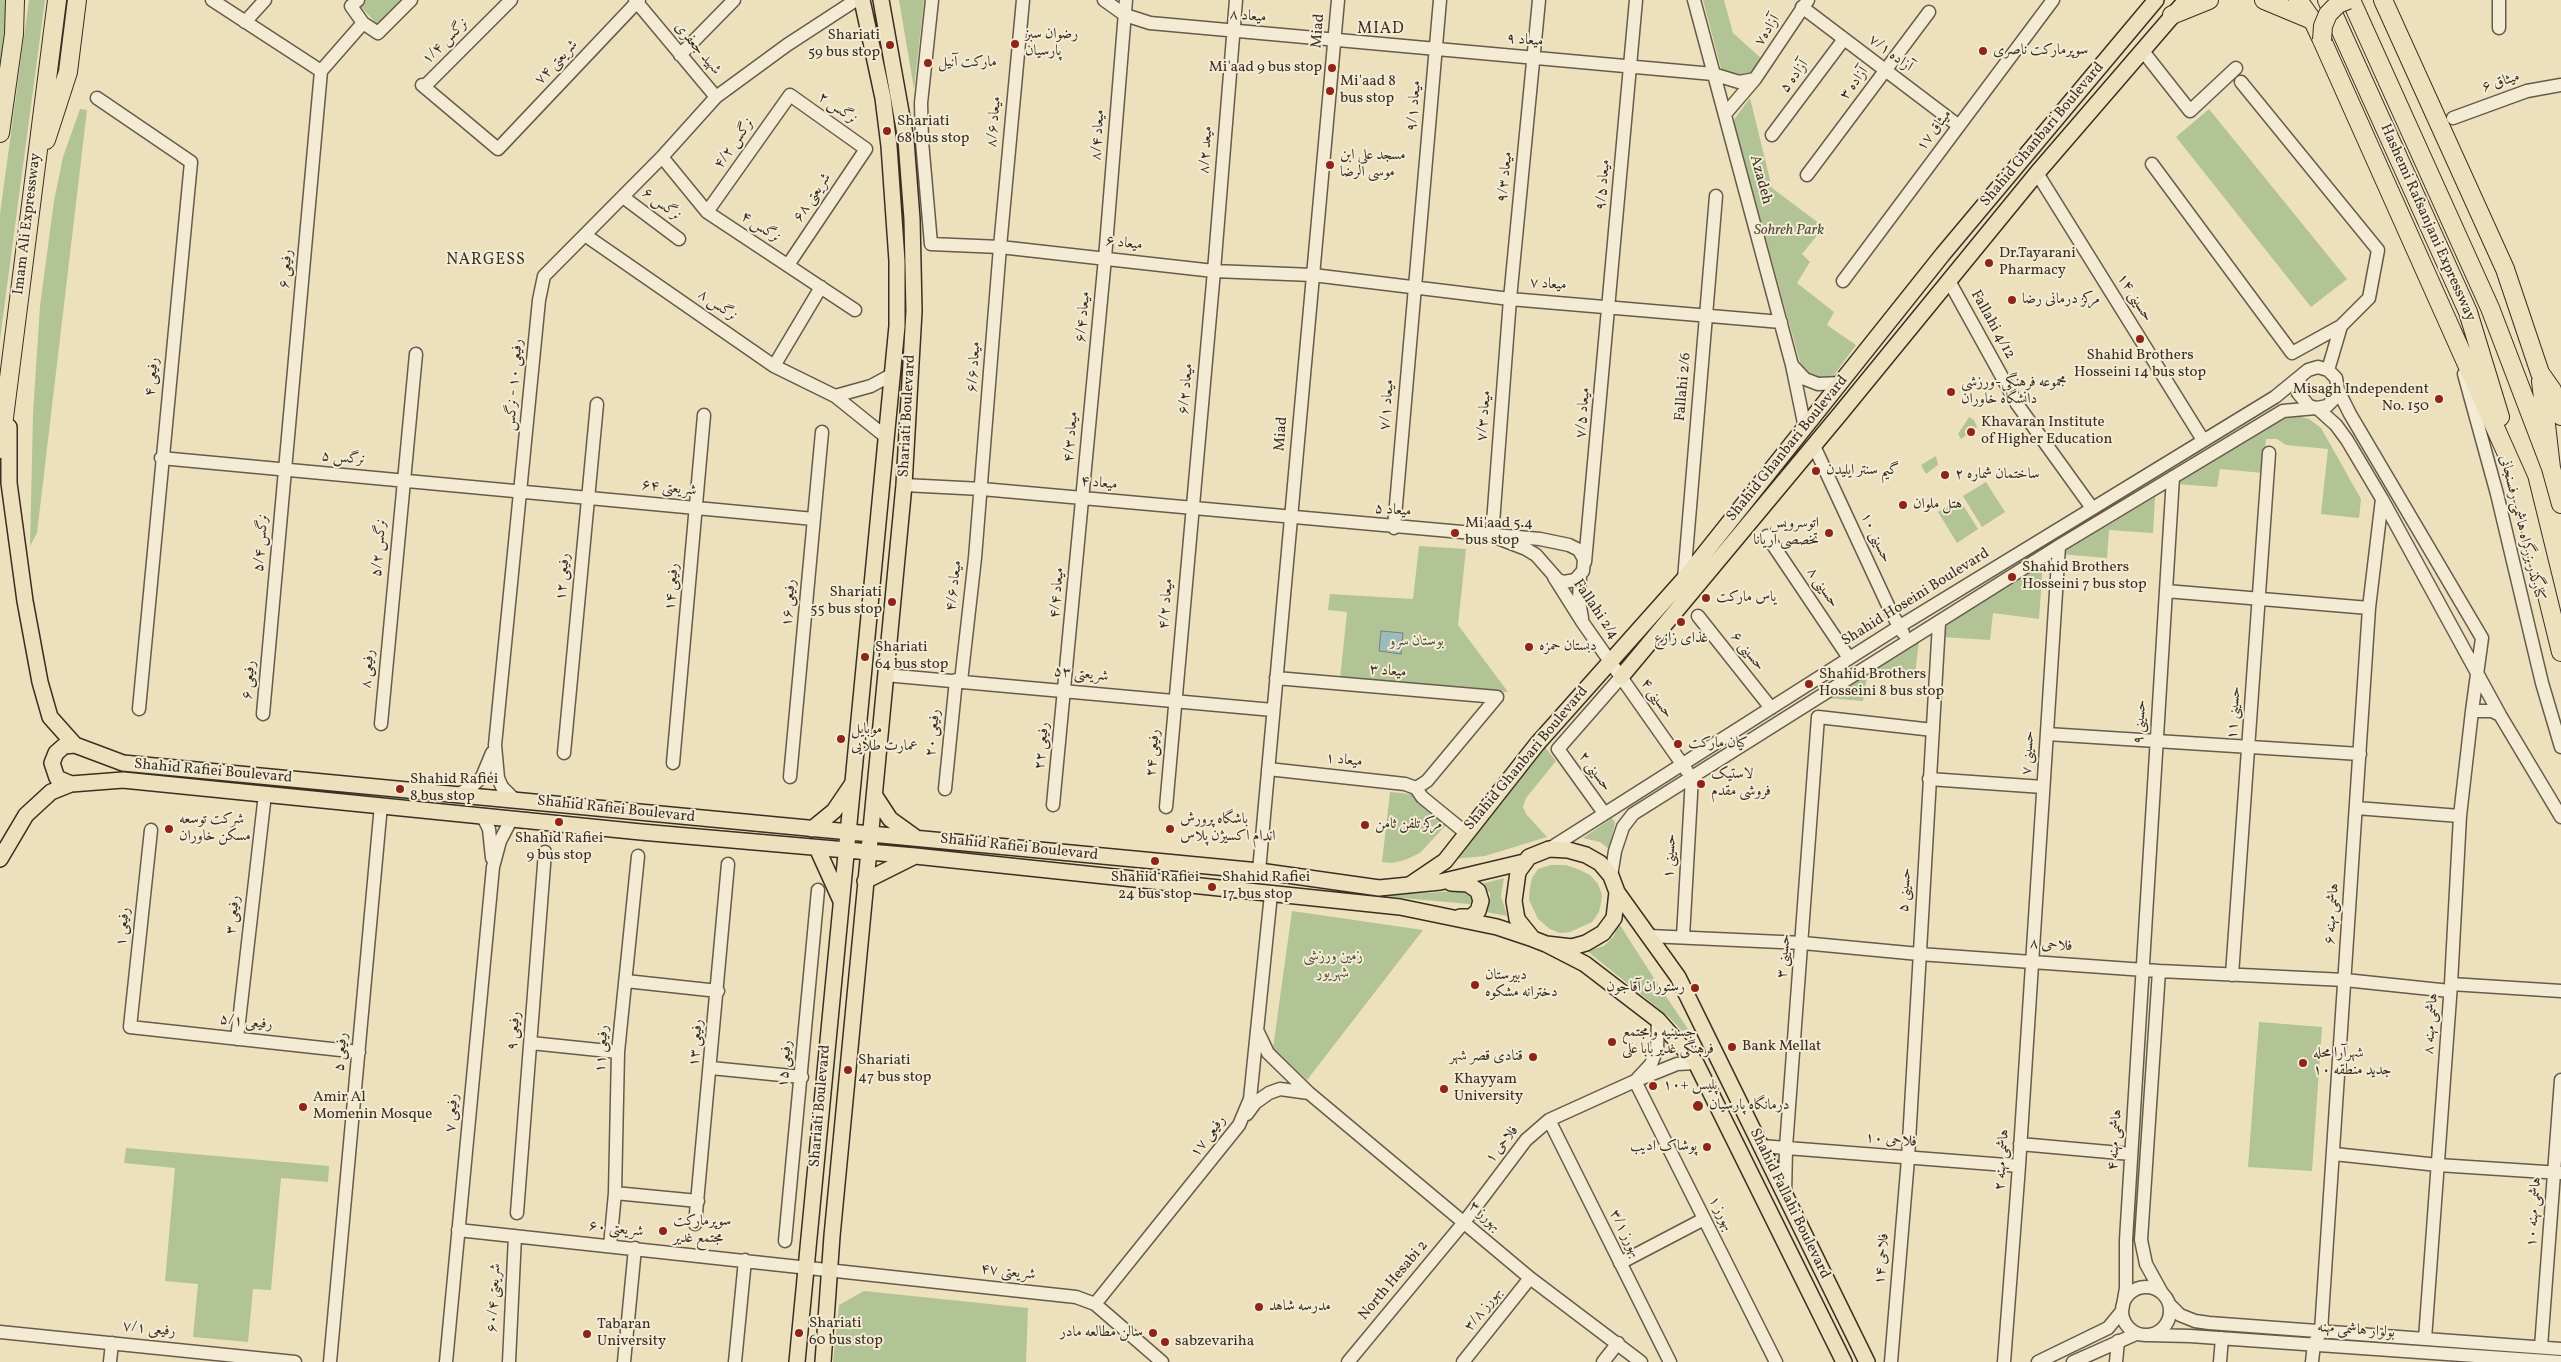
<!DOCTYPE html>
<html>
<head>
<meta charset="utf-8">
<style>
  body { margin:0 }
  canvas { display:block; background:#ede0bd }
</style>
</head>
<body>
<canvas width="2561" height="1362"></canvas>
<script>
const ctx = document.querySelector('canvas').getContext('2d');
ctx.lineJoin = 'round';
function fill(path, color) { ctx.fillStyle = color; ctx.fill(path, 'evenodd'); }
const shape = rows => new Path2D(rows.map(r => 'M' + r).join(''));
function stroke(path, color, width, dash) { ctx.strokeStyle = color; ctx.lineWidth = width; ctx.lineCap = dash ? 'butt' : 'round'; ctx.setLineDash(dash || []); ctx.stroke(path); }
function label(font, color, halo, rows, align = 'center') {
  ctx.font = font + ' Vollkorn,Amiri,serif'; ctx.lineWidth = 4; ctx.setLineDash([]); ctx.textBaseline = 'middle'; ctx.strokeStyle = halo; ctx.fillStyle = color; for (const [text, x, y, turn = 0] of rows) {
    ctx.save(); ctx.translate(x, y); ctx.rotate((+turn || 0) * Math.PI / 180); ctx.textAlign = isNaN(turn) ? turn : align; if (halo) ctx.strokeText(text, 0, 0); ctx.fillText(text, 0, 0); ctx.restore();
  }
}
const green = shape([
  [0,0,7,0,0,74],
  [29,0,45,0,0,339,0,214],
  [366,0,403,0,378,25,360,6],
  [899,0,924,0,914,89],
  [1703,0,1724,0,1733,33,1762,59,1747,78,1722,72],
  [1750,98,1772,188,1824,227,1802,254,1810,262,1797,283,1834,312,1827,325,1856,345,1831,379,1813,380,1803,373,1733,121],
  [80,109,87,110,37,533,30,546,33,414,40,306,54,201,63,157],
  [2209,109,2347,279,2311,307,2176,137],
  [2294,415,2309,419,2321,428,2361,499,2359,518,2321,514,2328,449,2286,445,2277,439,2266,439,2263,473,2220,469,2217,487,2176,484,2177,480,2276,418],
  [1969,417,1974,420,1977,427,1961,439,1958,434],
  [1936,456,1938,465,1926,474,1921,465],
  [1986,482,2005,512,1982,527,1963,496],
  [2155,497,2153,533,2109,530,2107,558,2060,554],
  [1959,499,1978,529,1957,543,1938,512],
  [1419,546,1466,549,1458,625,1508,692,1340,679,1347,612,1328,610,1330,594,1413,599],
  [2043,562,2039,619,1993,613,1990,640,1942,637,1944,626],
  [1919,641,1915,675,1868,672,1863,701,1827,698],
  [1544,746,1556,761,1526,798,1523,807,1526,814,1547,837,1485,856,1453,859],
  [1390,792,1411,794,1446,825,1420,853,1405,860,1392,863,1382,862],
  [1612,818,1615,823,1609,849,1600,842,1583,838],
  [1551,865,1566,865,1580,870,1590,875,1598,884,1602,895,1601,903,1599,912,1592,922,1570,932,1560,933,1550,929,1538,919,1529,900,1530,888,1532,878,1538,869],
  [1504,878,1501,896,1507,916,1486,912,1490,902,1490,893,1481,884],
  [1471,890,1474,903,1469,904,1380,896],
  [1292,911,1423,930,1307,1080,1273,1048],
  [1618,922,1659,986,1688,1029,1682,1031,1669,1017,1587,951,1604,946,1614,936],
  [2259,1022,2322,1027,2312,1171,2248,1167],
  [126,1148,329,1166,328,1182,281,1178,271,1290,253,1289,248,1342,193,1337,198,1284,165,1281,175,1168,124,1163],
  [864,1291,1028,1308,1026,1362,833,1362,839,1305]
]);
const water = shape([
  [1381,631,1403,633,1401,654,1379,651,1381,631]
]);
const minor = shape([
  [212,0,321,71],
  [358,0,351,6,363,23,378,33,411,0],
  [635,0,716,97],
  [932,0,921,103,922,141,931,244,1000,247,1214,271,1313,275,1510,299,1781,322],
  [1104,0,1125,15,1150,23,1713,74,1739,82,1755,79],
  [1694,0,1792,365,1805,428],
  [2499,0,2499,28],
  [1802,7,1959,126],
  [245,22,265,0],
  [2142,50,2190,111,2236,68],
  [680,55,734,0],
  [321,71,363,23],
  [2241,82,2378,250,2369,298,2341,326,2328,370],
  [422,85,498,149,639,0],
  [425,86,511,0],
  [97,98,191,162,139,709],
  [1726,113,1755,79,1808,0],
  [2453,118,2527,91,2561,85],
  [1772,135,1844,39],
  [662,157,707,212,855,310],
  [2152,164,2292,353,2341,326],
  [2037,173,2203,440],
  [1807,175,1929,12],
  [623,197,679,239],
  [707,212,790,95,866,149,788,265],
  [585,235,774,366,835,396,886,437],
  [1843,281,2053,0],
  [1949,281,2017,404,2092,508],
  [1792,365,1805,379,1818,384,1841,383],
  [774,366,821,287],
  [2464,374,2497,494,2542,683,2561,747],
  [2338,390,2350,414,2482,638,2472,711],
  [835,396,871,386,893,374],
  [2317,408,2336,425,2347,440,2382,499,2500,715,2561,817],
  [1814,446,1891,612,1903,633],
  [161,458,814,519],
  [904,485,982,489,1540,539,1569,545,1579,550,1584,559,1583,571,1575,580,1564,582,1558,580,1536,555,1526,549,1492,536],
  [1394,528,1440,0],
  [1492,536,1510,299,1539,0],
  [1767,536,1849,658],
  [1585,562,1636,0],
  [1580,576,1579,601,1582,618],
  [1554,577,1583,623,1687,771],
  [1684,579,1716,196],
  [2166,591,2369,608],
  [1698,616,1771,708],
  [885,675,1273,710],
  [1276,678,1497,697],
  [263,714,321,71],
  [381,724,416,354],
  [2047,734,2360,754],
  [564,753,597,404],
  [673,763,704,415],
  [1268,769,1405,784,1416,788],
  [790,777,822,432],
  [1929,779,2043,787],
  [1416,788,1427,781,1497,697],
  [1416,788,1422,797,1466,833],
  [945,789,956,680,961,681,975,558,1000,247,1023,0],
  [459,794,471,787,482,777,492,753],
  [516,801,502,787,498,778,495,745,539,300,544,276,662,157,716,97,787,45,856,0],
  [1053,805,1105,258,1126,0],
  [1166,807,1214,271,1236,0],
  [2356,808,2460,816],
  [1604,813,1558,749,1621,677],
  [482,815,489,829,492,858],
  [151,830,130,1027,359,1052],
  [1549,849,1900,626,2275,397,2308,370,2318,367,2328,370,2336,378,2338,390,2334,399,2327,406,2317,408,2309,406,2298,393,2300,377],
  [1259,871,1338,0],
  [1611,876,1615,851,1623,827,1633,814,2059,546,2283,411,2316,408],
  [1649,936,1803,943,1919,954,2159,971,2345,980,2450,991],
  [1683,937,1692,777],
  [2159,971,2141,1240,2146,1264,2162,1293],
  [2232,975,2269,453],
  [626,981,718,991],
  [2451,984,2561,991],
  [1257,1030,1268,1053,1309,1093,1530,1278,1641,1362],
  [237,1039,265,794],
  [531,1043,618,1052],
  [711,1068,802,1077],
  [1637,1079,1651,1064,1657,1049,1658,1020],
  [1635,1081,1776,1362],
  [1247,1114,1255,1103,1269,1093,1280,1089,1309,1093],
  [1549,1120,1670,1362],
  [2020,1144,2131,1154],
  [1761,1146,2019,1166],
  [2334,1154,2438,1165,2561,1173],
  [615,1193,698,1201],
  [1785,1195,1786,1147,1818,717,1933,730],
  [517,1213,545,852],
  [695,1224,728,864],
  [458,1230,1076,1297,1095,1304,1162,1362],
  [785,1241,818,890],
  [610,1246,615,1193,618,1052,638,856],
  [1620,1263,1704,1219],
  '2122 1311a24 24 0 1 1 48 0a24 24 0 1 1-48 0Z',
  [1095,1304,1239,1125,1250,1099,1271,894],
  [2169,1304,2180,1315,2195,1321,2209,1323,2561,1349],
  [0,1332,295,1362],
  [2149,1335,2190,1336,2561,1362],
  [2425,1339,2451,984,2460,816,2472,711,2492,711,2500,715],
  [2541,1347,2561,1080],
  [110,1362,112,1343],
  [330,1362,381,805],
  [446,1362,493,867,500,841,512,818],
  [509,1362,515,1236],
  [624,1362,635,1248],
  [735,1362,745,1260],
  [1348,1362,1465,1221,1526,1140,1549,1120,1635,1081,1677,1064,1696,1063],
  [1463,1362,1530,1278],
  [1603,1362,1618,1343],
  [1891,1362,1908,1159,1939,623],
  [2004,1362,2019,1166,2059,546],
  [2038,1362,2108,1328,2122,1311,2126,1288,2126,1240,2173,477],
  [2073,1362,2136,1334],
  [2116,1362,2118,1341],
  [2220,1362,2222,1338],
  [2312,1362,2314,1344,2321,1331,2369,608,2382,499]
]);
const major = shape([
  [9,427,9,483,25,601,40,682,50,717,75,745,123,763,1155,861,1259,871,1379,888,1440,882,1524,862],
  [1621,677,1840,414,2037,173,2181,6],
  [71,784,57,778,52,763,56,753,64,746,75,745],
  [875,796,890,819,915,837],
  [812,829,834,811,853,783],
  [817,848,841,901],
  [1549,849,1568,850,1586,855,1600,863,1611,876,1617,892,1614,918,1603,933,1586,943,1572,947,1546,944,1533,939,1517,919,1514,901,1518,872,1529,857,1549,849],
  [0,859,26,815,51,792,71,784,123,780,641,832,915,856,1400,907,1497,927,1533,939],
  [865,881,913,857],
  [1451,883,1468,884,1478,891,1481,901,1478,911,1471,917,1460,917],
  [1411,884,1445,861,1537,744,1684,579,1943,254,2156,0],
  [1617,892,1678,977,1867,1362],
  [1546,944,1585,964,1658,1020,1696,1063,1844,1362],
  [797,1362,897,326,897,261,889,146,883,98,862,0],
  [823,1362,832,1236,904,485,914,311,912,219,906,140,881,0]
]);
const highway = shape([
  [2264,0,2312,20],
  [2298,0,2313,21,2322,40,2519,481,2561,652],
  [2327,0,2468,312,2500,417],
  [2351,0,2490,308,2551,468],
  [2383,0,2505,269,2540,373,2552,390,2561,416],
  [2172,15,2209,0],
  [0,133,14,34,15,0],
  [46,140,68,72,77,0],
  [2541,381,2551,468,2561,504],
  [0,449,57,0]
]);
const highwayBridge = shape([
  [2322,40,2323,26,2328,14,2338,4,2348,0]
]);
const markers = [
  [1015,44,5,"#8f2418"],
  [890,45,5,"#8f2418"],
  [1983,51,5,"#8f2418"],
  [928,63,5,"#8f2418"],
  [1332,68,5,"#8f2418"],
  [1330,91,5,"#8f2418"],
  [887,131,5,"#8f2418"],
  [1330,165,5,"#8f2418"],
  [1989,263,5,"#8f2418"],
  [2012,300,5,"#8f2418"],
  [2140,339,5,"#8f2418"],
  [1951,392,5,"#8f2418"],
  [2439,399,5,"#8f2418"],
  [1971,432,5,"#8f2418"],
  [1816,471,5,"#8f2418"],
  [1945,475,5,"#8f2418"],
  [1903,505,5,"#8f2418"],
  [1455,533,5,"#8f2418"],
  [1829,533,5,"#8f2418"],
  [2012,577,5,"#8f2418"],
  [1706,598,5,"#8f2418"],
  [892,602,5,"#8f2418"],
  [1681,622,5,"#8f2418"],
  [1529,647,5,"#8f2418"],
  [865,657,5,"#8f2418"],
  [1809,684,5,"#8f2418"],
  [841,739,5,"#8f2418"],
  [1678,744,5,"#8f2418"],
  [1701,784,5,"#8f2418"],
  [400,789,5,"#8f2418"],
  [559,822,5,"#8f2418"],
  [1365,825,5,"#8f2418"],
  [169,829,5,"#8f2418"],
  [1170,829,5,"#8f2418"],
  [1155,861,5,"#8f2418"],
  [1212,887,5,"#8f2418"],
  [1475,985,5,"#8f2418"],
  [1695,988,5,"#8f2418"],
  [1612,1042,5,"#8f2418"],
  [1732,1047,5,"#8f2418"],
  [1533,1057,5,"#8f2418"],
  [2303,1063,5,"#8f2418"],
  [848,1070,5,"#8f2418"],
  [1653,1086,5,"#8f2418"],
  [1444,1089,5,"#8f2418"],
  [1698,1106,6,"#8f2418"],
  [303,1107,5,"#8f2418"],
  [1707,1147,5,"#8f2418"],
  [663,1231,5,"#8f2418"],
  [1259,1307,5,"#8f2418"],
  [799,1333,5,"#8f2418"],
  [1153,1333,5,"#8f2418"],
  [587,1334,5,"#8f2418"],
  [1165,1342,5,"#8f2418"]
];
const streetNames = [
  ["میعاد ۸",1248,17,5],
  ["Miad",1319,31,-85],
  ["آزاده۷",1768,31,-57],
  ["میعاد ۹",1525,41,5],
  ["نرگس ۱/۴",446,42,-45],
  ["شهید جعفری",697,49,50],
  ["آزاده ۷/۱",1890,54,37],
  ["شریعتی ۷۴",557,63,-47],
  ["آزاده ۵",1795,77,-53],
  ["میثاق ۶",2501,83,-18],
  ["آزاده ۳",1855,84,-53],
  ["میعاد ۹/۱",1415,106,-85],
  ["نرگس ۲",837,109,35],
  ["میعاد ۸/۶",995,122,-85],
  ["میثاق ۱۷",1935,131,-53],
  ["میعاد ۸/۴",1099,135,-86],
  ["Shahid Ghanbari Boulevard",2043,135,-50],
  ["نرگس ۴/۲",735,144,-55],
  ["میعد ۸/۲",1207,150,-86],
  ["میعاد ۹/۳",1506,177,-84],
  ["Azadeh",1760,180,75],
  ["میعاد ۹/۵",1604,185,-85],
  ["شریعتی ۶۸",813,198,-56],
  ["نرگس ۶",661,205,37],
  ["Hashemi Rafsanjani Expressway",2427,223,66],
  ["Imam Ali Expressway",28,224,-83],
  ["نرگس ۴",760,228,33],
  ["میعاد ۶",1124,244,7],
  ["رفیعی ۶",287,269,-85],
  ["میعاد ۷",1548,285,4],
  ["حسینی ۱۴",2134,298,58],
  ["نرگس ۸",717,306,35],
  ["میعاد ۶/۴",1084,317,-85],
  ["Fallahi 4/12",1992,325,61],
  ["میعاد ۶/۶",975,367,-86],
  ["رفیعی ۴",153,377,-84],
  ["رفیعی ۱۰ - نرگس",515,385,-85],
  ["Fallahi 2/6",1684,387,-85],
  ["میعاد ۶/۲",1187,389,-85],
  ["میعاد ۷/۱",1388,405,-85],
  ["میعاد ۷/۵",1584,413,-85],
  ["Shariati Boulevard",908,416,-87],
  ["میعاد ۷/۳",1485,416,-85],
  ["Miad",1282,434,-85],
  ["میعاد ۴/۳",1072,437,-85],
  ["Shahid Ghanbari Boulevard",1788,449,-51],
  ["نرگس ۵",343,459,5],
  ["میعاد ۴",1099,484,6],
  ["شریعتی ۶۴",669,489,6],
  ["میعاد ۵",1393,511,5],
  ["کنارگذر بزرگراه هاشمی رفسنجانی",2521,528,76],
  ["حسینی ۱۰",1875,538,65],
  ["نرگس ۵/۴",262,543,-85],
  ["نرگس ۵/۲",380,548,-85],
  ["رفیعی ۱۲",564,577,-85],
  ["میعاد ۴/۶",955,586,-83],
  ["رفیعی ۱۴",673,587,-85],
  ["حسینی ۸",1822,588,56],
  ["میعاد ۴/۴",1058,593,-85],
  ["Shahid Hoseini Boulevard",1916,598,-32],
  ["رفیعی ۱۶",790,603,-85],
  ["میعاد ۴/۲",1167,604,-85],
  ["Fallahi 2/4",1595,610,56],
  ["حسینی ۶",1747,652,51],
  ["رفیعی ۸",369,669,-85],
  ["میعاد ۳",1388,672,5],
  ["شریعتی ۵۳",1081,675,5],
  ["رفیعی ۶",250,680,-85],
  ["حسینی ۴",1656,699,55],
  ["حسینی ۱۱",2235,713,-86],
  ["حسینی ۹",2141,722,-86],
  ["رفیعی ۲۰",934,733,-84],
  ["رفیعی ۲۲",1043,746,-84],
  ["رفیعی ۲۴",1154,753,-85],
  ["حسینی ۷",2029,753,-86],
  ["Shahid Ghanbari Boulevard",1527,759,-50],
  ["میعاد ۱",1344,761,6],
  ["Shahid Rafiei Boulevard",213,772,5],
  ["حسینی ۲",1594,772,54],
  ["Shahid Rafiei Boulevard",616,810,6],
  ["Shahid Rafiei Boulevard",1019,848,6],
  ["حسینی ۱",1671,856,-87],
  ["حسینی ۵",1906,890,-86],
  ["هاشمی مهنه ۶",2333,914,-86],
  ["رفیعی ۳",234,915,-84],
  ["رفیعی ۱",124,927,-84],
  ["فلاحی ۸",2051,946,4],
  ["حسینی ۳",1785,956,-85],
  ["رفیعی ۵/۱",246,1023,6],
  ["هاشمی مهنه ۸",2432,1024,-86],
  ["رفیعی ۹",515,1031,-85],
  ["رفیعی ۱۳",697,1043,-85],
  ["رفیعی ۱۱",603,1049,-86],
  ["رفیعی ۵",342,1052,-85],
  ["رفیعی ۱۵",786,1064,-85],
  ["Shariati Boulevard",821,1106,-85],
  ["رفیعی ۷",453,1113,-85],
  ["رفیعی ۱۷",1209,1137,-53],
  ["هاشمی مهنه ۴",2116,1140,-86],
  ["فلاحی ۱۰",1891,1141,5],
  ["فلاحی ۱",1503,1145,-51],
  ["هاشمی مهنه ۲",2003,1160,-86],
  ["Shahid Fallahi Boulevard",1789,1204,64],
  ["هاشمی مهنه ۱۰",2535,1212,-86],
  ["بهورز ۱",1720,1214,63],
  ["بهورز ۳",1484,1217,41],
  ["شریعتی ۶۰",616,1230,6],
  ["بهورز ۳/۱",1624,1234,63],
  ["فلاحی ۱۴",1883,1259,-85],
  ["شریعتی ۴۷",1008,1273,6],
  ["North Hesabi 2",1394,1281,-50],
  ["شریعتی ۶۰/۴",495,1298,-87],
  ["بهورز ۳/۸",1484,1310,-52],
  ["رفیعی ۷/۱",149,1330,6],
  ["بولوار هاشمی مهنه",2356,1331,4]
];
const poiNames = [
  ["رضوان سبز",1025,35],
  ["پارسیان",1025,52],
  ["Shariati",880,36,"right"],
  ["59 bus stop",880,53,"right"],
  ["سوپرمارکت ناصری",1993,51],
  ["مارکت آنیل",938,63],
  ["Mi'aad 9 bus stop",1322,68,"right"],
  ["Mi'aad 8",1340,82],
  ["bus stop",1340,99],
  ["Shariati",897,122],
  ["68 bus stop",897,139],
  ["مسجد علی ابن",1340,156],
  ["موسی الرضا",1340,173],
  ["Dr.Tayarani",1999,254],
  ["Pharmacy",1999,271],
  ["مرکز درمانی رضا",2022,300],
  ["Shahid Brothers",2140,356,"center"],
  ["Hosseini 14 bus stop",2140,373,"center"],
  ["مجموعه فرهنگی-ورزشی",1961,383],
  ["دانشگاه خاوران",1961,400],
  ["Misagh Independent",2429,390,"right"],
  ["No. 150",2429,407,"right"],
  ["Khavaran Institute",1981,423],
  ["of Higher Education",1981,440],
  ["گیم سنتر ایلیدن",1826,471],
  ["ساختمان شماره ۲",1955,475],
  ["هتل ملوان",1913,505],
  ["Mi'aad 5.4",1465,524],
  ["bus stop",1465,541],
  ["اتوسرویس",1819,524,"right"],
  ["تخصصی آریانا",1819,541,"right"],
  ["Shahid Brothers",2022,568],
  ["Hosseini 7 bus stop",2022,585],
  ["Shariati",882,593,"right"],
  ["55 bus stop",882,610,"right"],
  ["یاس مارکت",1716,598],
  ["غذای زارع",1681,639,"center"],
  ["دبستان حمزه",1539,647],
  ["Shariati",875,648],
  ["64 bus stop",875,665],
  ["Shahid Brothers",1819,675],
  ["Hosseini 8 bus stop",1819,692],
  ["موبایل",851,730],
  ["عمارت طلایی",851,747],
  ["کیان مارکت",1688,744],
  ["لاستیک",1711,775],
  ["فروشی مقدم",1711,792],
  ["Shahid Rafiei",410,780],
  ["8 bus stop",410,797],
  ["شرکت توسعه",179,820],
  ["مسکن خاوران",179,837],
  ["باشگاه پرورش",1180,820],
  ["اندام اکسیژن پلاس",1180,837],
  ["مرکز تلفن ثامن",1375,825],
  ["Shahid Rafiei",559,839,"center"],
  ["9 bus stop",559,856,"center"],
  ["Shahid Rafiei",1155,878,"center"],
  ["24 bus stop",1155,895,"center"],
  ["Shahid Rafiei",1222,878],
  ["17 bus stop",1222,895],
  ["دبیرستان",1485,976],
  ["دخترانه مشکوه",1485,993],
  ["رستوران آقاجون",1685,988,"right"],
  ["جسینیه و مجتمع",1622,1033],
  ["فرهنگی غدیر بابا علی",1622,1050],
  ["Bank Mellat",1742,1047],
  ["شهرآرا محله",2313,1054],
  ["جدید منطقه ۱۰",2313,1071],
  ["قنادی قصر شهر",1523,1057,"right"],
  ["Shariati",858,1061],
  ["47 bus stop",858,1078],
  ["Khayyam",1454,1080],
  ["University",1454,1097],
  ["پلیس +۱۰",1663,1086],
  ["Amir Al",313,1098],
  ["Momenin Mosque",313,1115],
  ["درمانگاه پارسیان",1709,1106],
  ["پوشاک ادیب",1697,1147,"right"],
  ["سوپرمارکت",673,1222],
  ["مجتمع غدیر",673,1239],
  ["مدرسه شاهد",1269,1307],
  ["Shariati",809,1324],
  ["60 bus stop",809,1341],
  ["Tabaran",597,1325],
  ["University",597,1342],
  ["سالن مطالعه مادر",1143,1333,"right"],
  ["sabzevariha",1175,1342]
];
const parkNames = [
  ["Sohreh Park",1789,231],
  ["بوستان سرو",1417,642],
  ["زمین ورزشی",1333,957],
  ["شهریور",1333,974]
];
const neighbourhoodNames = [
  ["MIAD",1381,30],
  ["NARGESS",486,261]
];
fill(green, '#b2c396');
fill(water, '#9dbbbb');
stroke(water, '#75837e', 1);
stroke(minor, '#675b4a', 15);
stroke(major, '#3a2f23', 18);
stroke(highway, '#3a2f23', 20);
stroke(minor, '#f3ebd4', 12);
stroke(major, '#ede0bd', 15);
stroke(highway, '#ede0bd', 18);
stroke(highwayBridge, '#3a2f23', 20, []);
stroke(highwayBridge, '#ede0bd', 18);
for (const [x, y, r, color] of markers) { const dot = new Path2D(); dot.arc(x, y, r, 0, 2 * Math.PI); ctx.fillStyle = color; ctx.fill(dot); stroke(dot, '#f3ebd4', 2); }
label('15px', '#3a2f23', '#f3ebd4', streetNames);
label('15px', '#3a2f23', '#f3ebd4', poiNames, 'left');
label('italic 15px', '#524d3a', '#f3ebd4', parkNames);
ctx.letterSpacing = '1px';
label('16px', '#3a2f23', '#f3ebd4', neighbourhoodNames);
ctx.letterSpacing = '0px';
</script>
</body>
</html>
